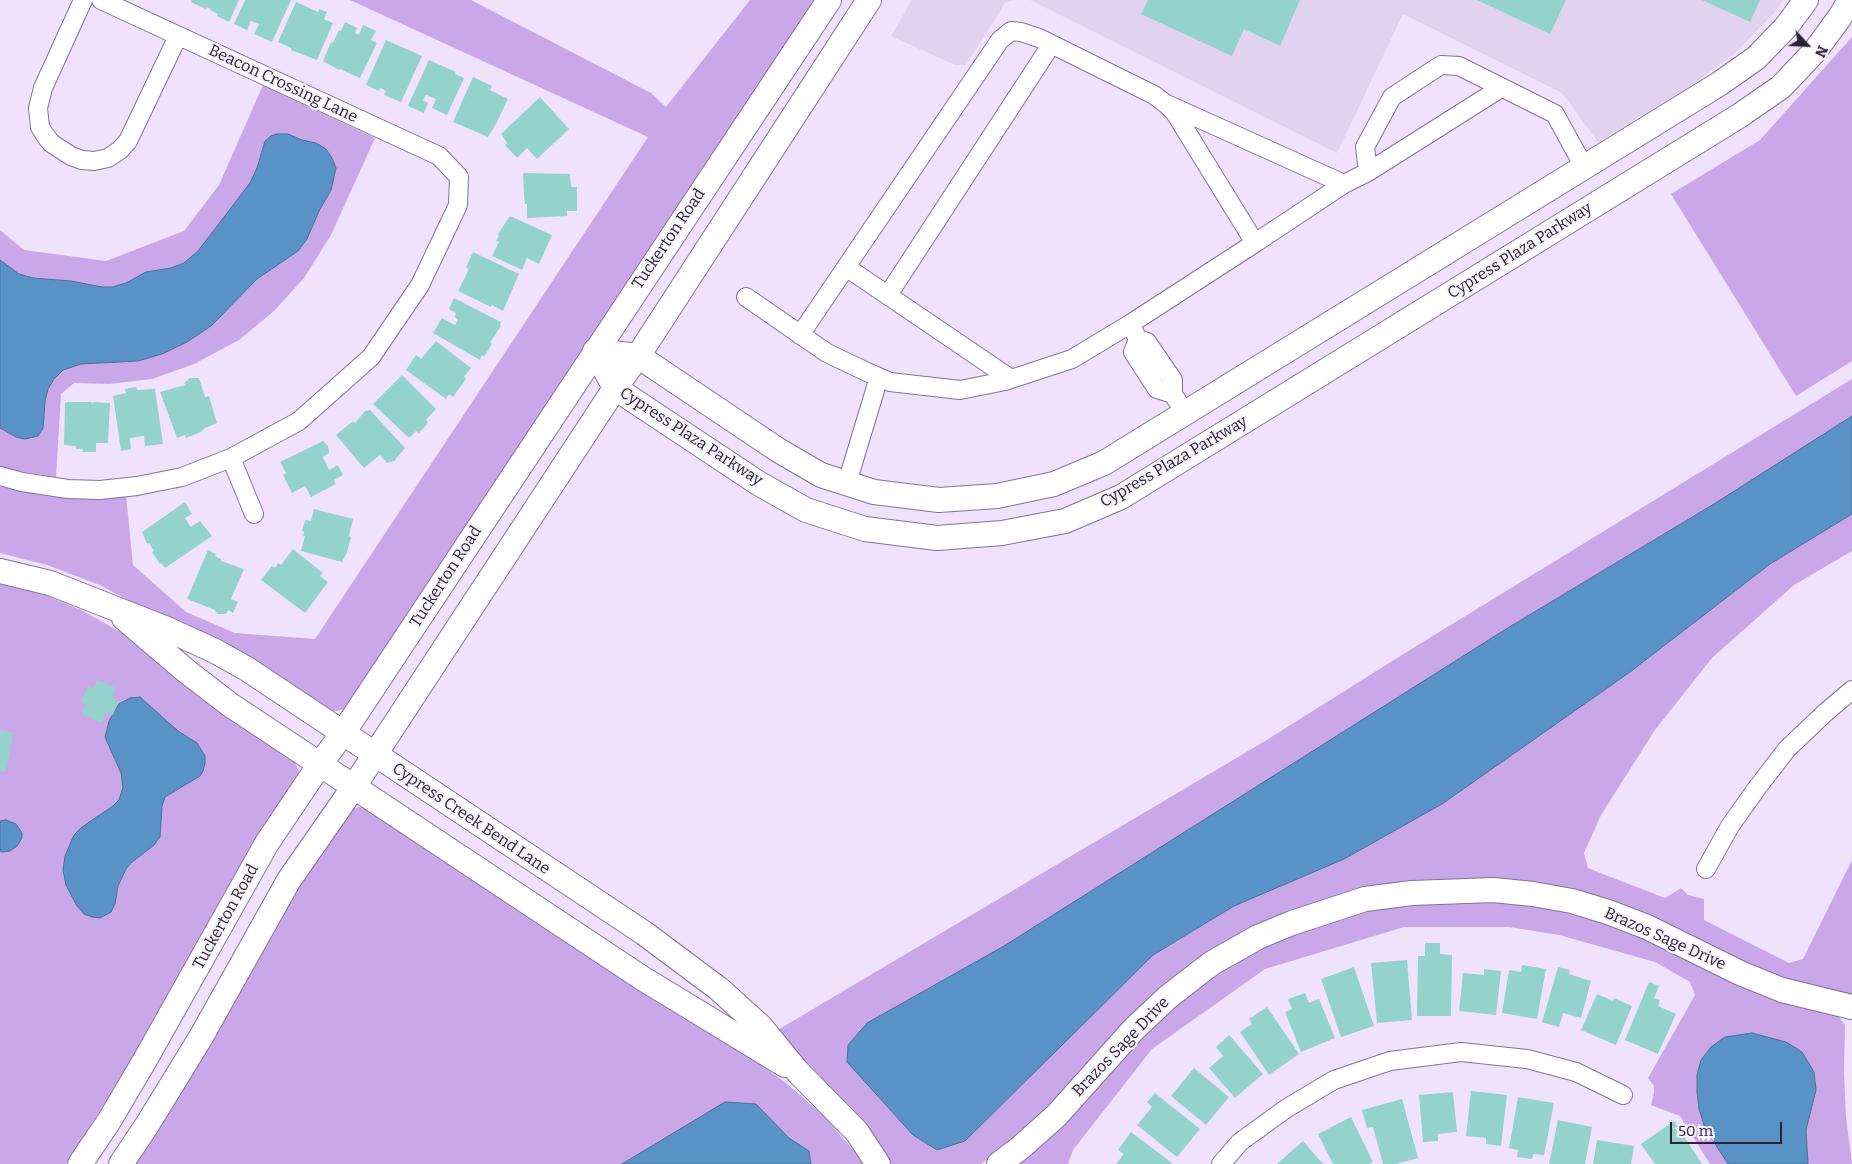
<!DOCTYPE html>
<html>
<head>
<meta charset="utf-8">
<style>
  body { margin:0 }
  #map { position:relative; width:1852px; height:1164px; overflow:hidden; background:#f0e2fd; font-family:Bitter,serif }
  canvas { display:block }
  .north { position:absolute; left:1782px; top:20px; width:50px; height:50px; -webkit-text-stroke:4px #f8f4fd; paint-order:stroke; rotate:115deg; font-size:14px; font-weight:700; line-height:20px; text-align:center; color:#2b2233 }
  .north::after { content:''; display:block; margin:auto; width:18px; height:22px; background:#2b2233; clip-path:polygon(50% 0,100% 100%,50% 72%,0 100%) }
  .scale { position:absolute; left:1670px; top:1122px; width:112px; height:22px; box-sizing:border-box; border:2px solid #2b2233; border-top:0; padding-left:6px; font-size:15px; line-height:18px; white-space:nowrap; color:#2b2233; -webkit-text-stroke:4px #f8f4fd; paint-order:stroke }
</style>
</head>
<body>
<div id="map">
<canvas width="1852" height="1164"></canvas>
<div class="north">N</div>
<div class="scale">50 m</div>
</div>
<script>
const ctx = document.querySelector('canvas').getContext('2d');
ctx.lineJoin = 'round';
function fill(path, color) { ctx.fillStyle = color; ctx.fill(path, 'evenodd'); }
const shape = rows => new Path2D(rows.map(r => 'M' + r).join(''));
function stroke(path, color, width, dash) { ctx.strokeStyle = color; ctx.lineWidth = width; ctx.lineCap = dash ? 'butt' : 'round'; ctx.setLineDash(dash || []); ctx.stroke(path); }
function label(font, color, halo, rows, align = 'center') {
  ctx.font = font + ' Bitter,serif'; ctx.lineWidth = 4.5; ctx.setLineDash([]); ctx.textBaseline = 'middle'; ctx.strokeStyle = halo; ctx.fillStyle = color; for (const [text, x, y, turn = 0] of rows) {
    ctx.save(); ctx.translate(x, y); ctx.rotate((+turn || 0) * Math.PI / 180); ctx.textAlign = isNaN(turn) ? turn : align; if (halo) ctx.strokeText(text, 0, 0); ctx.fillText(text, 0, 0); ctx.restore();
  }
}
const built = shape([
  [912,0,1013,0,1005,3,966,65,955,65,891,36],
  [1030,0,1783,0,1775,12,1734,54,1692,85,1598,142,1562,93,1403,14,1337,153]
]);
const green = shape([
  [350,0,471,0,651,93,666,107,750,0,813,0,810,8,350,702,345,709,331,712,100,585,47,565,0,553,0,486,47,494,126,495,133,565,186,612,235,633,315,639,648,137],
  [1852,37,1852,361,1796,396,1671,194,1760,140],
  [263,85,375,138,331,235,304,278,274,311,239,340,194,364,152,379,109,384,74,383,61,394,56,477,19,471,0,466,0,230,24,250,106,261,184,231,219,185],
  [1852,379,1852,551,1794,585,1712,658,1655,730,1601,815,1584,853,1588,868,1608,876,1665,898,1681,888,1688,895,1704,899,1704,920,1789,963,1803,959,1852,860,1852,997,1801,987,1502,880,1452,879,1410,881,1371,889,1282,916,1012,1141,981,1164,890,1164,847,1108,817,1073,776,1031,1265,741,1405,653],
  [0,583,43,594,83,611,131,638,295,762,299,772,295,785,137,1052,66,1164,0,1164],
  [359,807,370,808,744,1052,786,1083,825,1117,865,1164,133,1164,272,928,349,810],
  [1493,899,1554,906,1602,919,1832,1012,1840,1018,1845,1025,1844,1072,1846,1117,1852,1164,1710,1164,1680,1116,1651,1105,1654,1093,1654,1086,1648,1078,1695,995,1690,982,1655,962,1559,935,1509,927,1404,927,1265,969,1152,1049,1073,1150,1068,1164,1014,1164,1139,1037,1208,978,1256,949,1303,928,1397,902]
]);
const water = shape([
  [277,134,288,134,302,140,316,143,326,149,332,158,336,168,331,190,319,211,307,239,298,251,257,279,211,326,187,342,162,354,138,361,81,364,63,370,54,379,48,389,45,401,43,428,38,436,25,439,16,437,0,428,0,260,19,274,33,278,71,281,102,287,112,287,126,283,146,272,171,268,184,263,198,251,250,183,257,168,265,141,271,136,277,134],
  [1852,416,1852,514,1770,564,1630,672,1442,804,1344,859,1234,906,1153,955,965,1141,937,1150,913,1135,847,1062,848,1045,867,1023,1004,946,1506,629,1714,504,1852,416],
  [140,697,178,731,197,743,205,756,205,763,203,771,200,776,165,797,162,806,160,837,154,845,131,863,126,869,118,886,115,904,111,912,100,918,92,917,84,914,77,906,66,885,63,870,65,856,74,835,82,827,113,806,119,800,123,787,121,773,105,737,109,721,119,704,130,698,140,697],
  [6,820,16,824,22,833,22,838,17,846,10,851,2,852,0,851,0,821,6,820],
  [1752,1033,1786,1042,1802,1052,1814,1072,1816,1090,1806,1130,1808,1164,1728,1164,1705,1128,1699,1109,1697,1092,1697,1075,1701,1060,1711,1047,1725,1037,1752,1033],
  [725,1102,756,1104,789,1138,809,1151,811,1164,622,1164,725,1102]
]);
const building = shape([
  [192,0,239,0,229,22,217,16,218,14,210,10,211,9,207,7,206,9,191,2],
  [245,0,291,0,272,42,254,34,259,24,251,21,247,30,234,24],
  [1148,0,1300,0,1280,46,1244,29,1232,56,1141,14],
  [1477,0,1566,0,1550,34],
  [1702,0,1760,0,1750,22],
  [296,2,318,12,319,9,327,12,324,19,333,23,317,60,291,50,291,48,278,42],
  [345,22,357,28,355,33,359,35,363,25,376,31,371,40,377,43,360,78,340,69,339,70,323,61,331,42,333,43,339,30,341,31],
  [386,40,422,56,401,102,384,95,386,91,381,88,379,91,366,85],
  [429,60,456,72,455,74,464,78,447,115,432,108,436,99,426,95,423,100,428,103,424,113,408,106],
  [473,77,492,86,490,90,508,99,496,124,488,137,453,122],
  [540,97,569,129,537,159,527,148,517,158,505,145,507,143,501,134],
  [523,173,570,174,571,187,577,187,577,211,567,211,567,216,527,218,527,204,525,204,524,195],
  [510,216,552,235,539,264,527,258,522,270,492,256,499,242,496,241,499,235,498,234],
  [473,252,519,274,503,311,492,305,491,307,458,291,469,269,466,267],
  [454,298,501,322,500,327,490,343,492,344,484,357,482,355,480,360,433,333,442,318,455,325,458,320,455,317,456,313,449,309],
  [436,341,471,368,464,377,466,379,453,397,449,394,446,399,406,370,416,355,421,359],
  [402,375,436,409,426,420,428,423,419,433,416,431,409,438,373,404],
  [190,378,199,378,205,397,209,396,217,423,205,428,201,432,186,438,185,435,177,438,160,392,185,385,184,383],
  [136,387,137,390,155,389,163,444,145,446,144,436,130,438,131,449,121,451,113,396,126,393,125,389],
  [68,402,92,402,93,405,93,402,110,403,108,443,96,443,96,452,82,452,83,449,76,449,76,446,64,445,65,403],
  [370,410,405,448,394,461,387,463,380,455,364,468,336,435,353,421,355,423,365,411],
  [323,441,328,446,329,453,323,457,329,470,338,465,343,475,334,480,336,484,311,497,305,486,292,493,283,475,286,473,280,462],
  [185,502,192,514,185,518,191,527,200,521,212,536,165,568,161,563,160,564,152,552,154,551,149,543,147,544,142,532],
  [314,509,353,519,349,536,351,537,347,552,342,562,301,551,305,536,303,536,304,532,302,531,305,520,311,521],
  [293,549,323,573,320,576,328,582,305,613,261,580,272,566,275,568,278,563,281,565],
  [208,550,216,554,215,556,221,559,221,561,244,569,231,599,238,602,233,613,228,610,226,614,217,614,215,610,187,599],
  [97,680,116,688,112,697,119,700,113,715,106,712,102,723,81,714,86,704,81,702,88,686,94,688],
  [0,730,13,733,6,772,0,771],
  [1425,943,1440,943,1440,954,1452,955,1451,1016,1417,1016,1418,956,1425,956],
  [1407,960,1412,1020,1377,1023,1371,963],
  [1522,965,1546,969,1537,1019,1502,1013,1509,970,1521,972],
  [1354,967,1374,1026,1341,1037,1321,979],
  [1558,967,1570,970,1569,974,1591,981,1581,1018,1563,1013,1559,1027,1542,1022],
  [1484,969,1501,971,1496,1015,1459,1011,1463,973,1484,975],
  [1649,982,1659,986,1654,998,1660,1000,1658,1006,1676,1014,1658,1054,1625,1040],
  [1305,993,1309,1003,1319,999,1335,1038,1301,1052,1285,1012,1292,1009,1288,999],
  [1597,994,1613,1001,1614,998,1632,1006,1616,1045,1581,1030],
  [1267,1007,1299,1054,1269,1075,1240,1032,1252,1024,1249,1019],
  [1229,1035,1263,1074,1235,1098,1209,1068,1223,1056,1216,1047],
  [1194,1068,1229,1097,1206,1125,1171,1096],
  [1471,1091,1507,1095,1501,1146,1486,1144,1486,1138,1466,1136],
  [1453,1092,1457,1132,1438,1134,1438,1141,1423,1142,1419,1095],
  [1155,1093,1200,1129,1177,1157,1137,1125,1152,1107,1147,1102],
  [1518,1097,1554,1103,1544,1155,1533,1154,1532,1159,1517,1157,1518,1150,1509,1148],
  [1402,1099,1418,1158,1396,1164,1383,1164,1373,1127,1367,1128,1362,1110],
  [1351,1117,1373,1162,1369,1164,1333,1164,1318,1134],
  [1558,1120,1592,1127,1585,1164,1549,1164],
  [1674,1121,1702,1164,1655,1164,1641,1144],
  [1131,1132,1172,1163,1171,1164,1116,1164,1124,1154,1118,1150],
  [1597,1140,1634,1146,1631,1164,1593,1164],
  [1303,1141,1323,1164,1277,1164]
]);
const street = shape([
  [83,0,43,88,38,108,40,127,45,135,51,143,71,156,82,160,94,161,108,158,120,150,128,141,178,36],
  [1169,105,1344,184],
  [1368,172,1501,88],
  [1255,243,1344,184,1368,172,1365,147,1392,97,1441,65,1459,66,1555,114,1584,167],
  [846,267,1011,379],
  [888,295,1051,45],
  [746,297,827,353,867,372,890,382,960,390,1005,381,1072,359,1130,324],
  [800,335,1000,40,1011,31,1021,32,1039,38,1154,95,1166,104,1175,113,1255,243,1130,324,1138,339,1147,342,1173,380,1173,394],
  [1138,339,1133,352,1157,389,1173,394,1178,402],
  [231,458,254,514],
  [0,476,22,482,68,489,100,490,137,486,182,477,231,458,299,421,371,357,420,285,458,205,459,177,439,156,101,0],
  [847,483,879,377],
  [1706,869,1730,826,1757,788,1787,749,1826,712,1852,690],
  [1221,1164,1240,1142,1287,1108,1334,1080,1390,1061,1461,1052,1527,1059,1576,1072,1623,1095]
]);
const secondary = shape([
  [595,351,615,388,758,483,806,510,865,529,937,538,1002,533,1065,521,1121,497,1739,116,1781,87,1815,51,1840,17,1850,0],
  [595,351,638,356,778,450,821,475,874,492,939,500,997,496,1054,484,1104,463,1719,84,1756,58,1786,27,1806,0],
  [0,571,50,583,167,629,215,651,247,669,644,933,719,989,761,1027,798,1072,857,1132,878,1164],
  [124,618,185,670,229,704,642,978,785,1065],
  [80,1164,109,1121,145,1060,267,843,320,764,343,733,829,0],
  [121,1164,147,1125,201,1037,289,880,353,788,615,388,638,356,869,0],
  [999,1164,1020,1148,1056,1116,1134,1029,1168,997,1212,963,1258,937,1292,923,1365,899,1412,893,1493,890,1533,894,1572,901,1608,912,1647,927,1740,973,1782,990,1852,1007]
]);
const streetNames = [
  ["Beacon Crossing Lane",283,84,25],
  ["Tuckerton Road",669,239,-56],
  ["Cypress Plaza Parkway",1520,251,-32],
  ["Cypress Plaza Parkway",691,437,33],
  ["Cypress Plaza Parkway",1174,462,-30],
  ["Tuckerton Road",446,577,-57],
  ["Cypress Creek Bend Lane",471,819,34],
  ["Tuckerton Road",226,917,-61],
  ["Brazos Sage Drive",1665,939,24],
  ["Brazos Sage Drive",1121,1047,-46]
];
fill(built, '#e1d2f0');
fill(green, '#caa7e9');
fill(water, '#5992c7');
stroke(water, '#4b709b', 1);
fill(building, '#94d3cd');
stroke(street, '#867199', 20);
stroke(secondary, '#867199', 26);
stroke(street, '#fff', 18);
stroke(secondary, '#fff', 24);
label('16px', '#2b2233', '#f8f4fd', streetNames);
</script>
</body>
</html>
